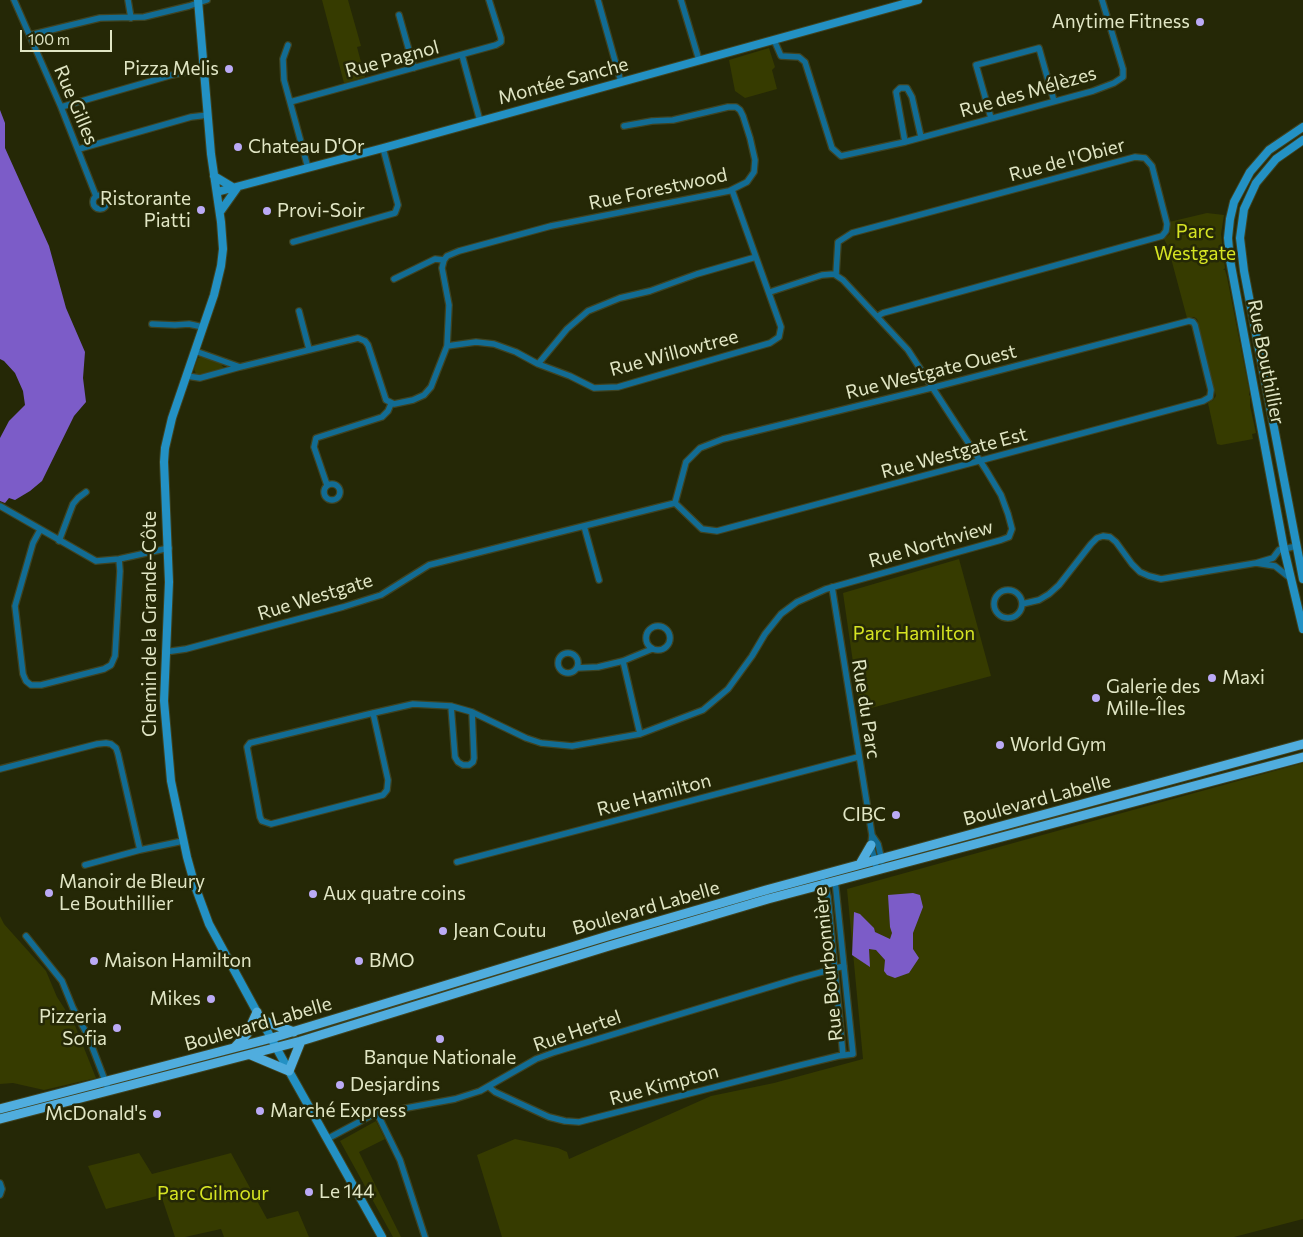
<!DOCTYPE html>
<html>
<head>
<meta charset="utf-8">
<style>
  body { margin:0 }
  #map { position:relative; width:1303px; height:1237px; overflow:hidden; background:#252806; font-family:Commissioner,sans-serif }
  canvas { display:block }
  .scale { position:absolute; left:20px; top:30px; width:92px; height:22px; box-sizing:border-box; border:2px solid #e1e6c5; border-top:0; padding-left:6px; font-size:15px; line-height:18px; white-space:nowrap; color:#e1e6c5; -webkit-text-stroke:4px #252806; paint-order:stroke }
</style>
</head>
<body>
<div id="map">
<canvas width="1303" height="1237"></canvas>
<div class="scale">100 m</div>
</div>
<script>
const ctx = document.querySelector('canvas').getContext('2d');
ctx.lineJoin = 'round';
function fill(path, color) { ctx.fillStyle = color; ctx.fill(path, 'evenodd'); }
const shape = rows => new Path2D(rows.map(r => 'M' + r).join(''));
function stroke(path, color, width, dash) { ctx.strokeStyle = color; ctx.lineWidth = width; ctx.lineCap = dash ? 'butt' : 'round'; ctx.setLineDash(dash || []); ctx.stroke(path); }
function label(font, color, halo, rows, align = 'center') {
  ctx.font = font + ' Commissioner,sans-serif'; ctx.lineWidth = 5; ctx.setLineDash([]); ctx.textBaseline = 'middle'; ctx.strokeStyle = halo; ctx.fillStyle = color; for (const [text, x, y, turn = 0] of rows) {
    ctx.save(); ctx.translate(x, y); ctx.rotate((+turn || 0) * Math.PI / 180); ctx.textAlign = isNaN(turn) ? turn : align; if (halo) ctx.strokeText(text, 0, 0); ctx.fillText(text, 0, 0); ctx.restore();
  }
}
const green = shape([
  [322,0,348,0,361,46,357,47,365,77,344,83],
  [769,48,775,67,772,70,777,89,745,98,735,91,729,60],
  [1207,213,1224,215,1221,234,1225,268,1223,270,1225,270,1227,277,1249,389,1249,395,1250,396,1250,406,1256,433,1252,434,1253,439,1221,445,1217,444,1208,403,1213,400,1216,396,1197,319,1194,317,1187,318,1168,247,1164,239,1170,234,1169,222],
  [200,357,207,358,221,364,224,368,202,375,196,374,194,369,198,358],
  [959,559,991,676,860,711,843,593],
  [1303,763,1303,1219,1234,1237,502,1237,477,1155,515,1139,558,1148,567,1152,569,1159,711,1096,774,1083,863,1059,847,889],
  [0,916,4,924,46,971,57,997,74,1023,96,1078,44,1090,13,1083,0,1084],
  [376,1121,385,1139,359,1152,401,1237,393,1237,340,1141],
  [139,1153,152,1174,231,1153,267,1219,298,1211,309,1237,224,1237,221,1229,185,1237,175,1237,161,1195,106,1209,88,1166]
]);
const water = shape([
  [0,110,5,123,5,148,49,246,66,308,85,352,83,378,86,402,74,416,42,481,30,491,15,500,9,498,5,503,0,501,0,438,9,421,25,405,23,391,15,373,4,361,0,359],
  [913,893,920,895,923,907,913,933,913,949,919,958,909,973,895,978,887,975,884,971,885,960,876,950,869,949,870,967,852,955,854,912,860,914,874,928,875,932,890,939,892,933,890,927,888,895]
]);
const street = shape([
  [14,0,61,107,96,196],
  [128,0,131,18],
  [598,0,621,82],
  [681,0,699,60],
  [399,15,414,68],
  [30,35,100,18,144,17,189,6,207,0],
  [774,40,781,56,799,57,805,62,832,148,841,156,905,142,1093,91,1114,83,1123,77,1123,69,1102,0],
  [288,45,283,59,284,80,308,168],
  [462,55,480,121],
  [290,102,496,45,501,42,501,38,489,0],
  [61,107,172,75,204,68],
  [991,118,976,65,1039,48,1054,101],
  [905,142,896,92,900,88,907,88,912,97,921,137],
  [79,149,191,117,208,115],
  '93 202a7 7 0 1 1 14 0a7 7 0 1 1-14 0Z',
  [293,242,395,213,398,205,383,148],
  [836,275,838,242,852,233,1135,157,1145,158,1152,166,1167,224,1166,231,1162,236,883,313,878,316],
  [394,279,435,259,444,260],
  [299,311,309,349],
  [1189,321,1193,322,1195,325,1211,390,1210,397,1203,401,717,531,702,529,675,503,686,462,700,448,723,439,939,386,1189,321],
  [152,324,175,325,189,324,203,327],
  [447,346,476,342,494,344,516,352,538,364,570,376,594,388,618,387,770,343,779,337,781,327,732,190],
  [195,351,240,367],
  [538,364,567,329,588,311,620,298,650,291,697,274,756,257],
  [187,376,200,378,240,367,358,338,365,341,368,345,386,400,394,404,413,400,424,395,431,387,447,346,449,305,442,268,444,260,447,256,459,251,551,226,729,191,747,182,754,172,755,160,750,138,743,116,740,110,736,107,728,107,673,120,652,121,624,126],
  '324 492a8 8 0 1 1 16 0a8 8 0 1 1-16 0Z',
  [327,485,314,447,316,438,382,417,388,411,391,404],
  [0,506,96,561,119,559,169,548],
  [584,526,599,580],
  [40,530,33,543,15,606,23,674,26,681,31,685,41,685,104,669,111,665,115,656,120,571,119,559],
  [59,541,73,504,78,498,86,492],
  [1256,563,1275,566,1290,578],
  [832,587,872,835,871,845,877,870],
  '994 604a14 14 0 1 1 28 0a14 14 0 1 1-28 0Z',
  [1022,604,1039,600,1049,594,1059,585,1091,544,1097,538,1103,536,1110,537,1116,542,1132,564,1140,572,1149,576,1161,579,1256,563,1273,558,1279,550,1297,546],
  '646 638a12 12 0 1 1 24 0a12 12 0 1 1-24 0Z',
  [165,652,186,649,343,607,381,595,429,565,675,503],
  '558 663a10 10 0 1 1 20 0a10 10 0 1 1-20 0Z',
  [623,661,640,734],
  [577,668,598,667,623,661,652,649],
  [451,706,455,757,458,762,463,765,469,765,473,762,474,758,472,712],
  [373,713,388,780,387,790,383,795,271,824,262,821,260,817,247,747,250,743,369,714,413,704,451,706,472,712,526,738,541,743,572,746,640,734,703,710,728,689,752,656,765,634,781,614,797,602,826,589,1001,540,1009,537,1012,529,1008,514,1001,495,986,470,908,350,843,280,834,274,822,275,770,292],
  [0,769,97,744,106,743,111,744,116,748,118,754,140,850],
  [872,835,878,844,882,861],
  [457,862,858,757],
  [85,865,140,850,183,841],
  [824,881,828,897,843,1055],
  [26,936,62,981,73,1008,88,1036,109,1091],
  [489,1087,495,1092,549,1117,565,1121,579,1122,793,1067,838,1056,853,1054,835,880],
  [377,1113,400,1160,425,1237],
  [327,1139,374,1114,455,1099,480,1091,536,1059,555,1052,796,979,844,966],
  [0,1183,2,1189,0,1195]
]);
const secondary = shape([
  [198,0,211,154,221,222,223,249,221,266,214,295,172,418,165,448,164,462,169,582,164,701,171,781,187,857,195,886,209,924,289,1071,382,1237],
  [1303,127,1269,150,1250,172,1234,202,1230,219,1228,238,1230,260,1284,549,1303,629],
  [1303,140,1276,159,1256,183,1244,209,1240,238,1244,271,1303,579],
  [214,176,234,188],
  [217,192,383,148,918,0],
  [220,212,237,188]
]);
const primary = shape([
  [860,864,871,845],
  [262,1020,294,1032],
  [235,1047,247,1034,257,1012],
  [251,1055,289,1071,301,1041],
  [0,1109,272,1038,611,935,766,890,1303,744],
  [0,1119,301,1041,609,946,768,899,1303,757]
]);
const markers = [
  [1200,22,5,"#bbaaf6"],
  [229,69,5,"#bbaaf6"],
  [238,147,5,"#bbaaf6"],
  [201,210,5,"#bbaaf6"],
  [267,211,5,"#bbaaf6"],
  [1212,678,5,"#bbaaf6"],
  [1096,698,5,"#bbaaf6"],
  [1000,745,5,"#bbaaf6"],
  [896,815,5,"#bbaaf6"],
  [49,893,5,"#bbaaf6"],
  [313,894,5,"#bbaaf6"],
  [443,931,5,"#bbaaf6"],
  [94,961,5,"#bbaaf6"],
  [359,961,5,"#bbaaf6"],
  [211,999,5,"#bbaaf6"],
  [117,1028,5,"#bbaaf6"],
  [440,1039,5,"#bbaaf6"],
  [340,1085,5,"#bbaaf6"],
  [260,1111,5,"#bbaaf6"],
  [157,1114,5,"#bbaaf6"],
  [309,1192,5,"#bbaaf6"]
];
const poiNames = [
  ["Anytime Fitness",1190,22,"right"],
  ["Pizza Melis",219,69,"right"],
  ["Chateau D'Or",248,147],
  ["Ristorante",191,199,"right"],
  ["Piatti",191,221,"right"],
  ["Provi-Soir",277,211],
  ["Maxi",1222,678],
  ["Galerie des",1106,687],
  ["Mille-Îles",1106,709],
  ["World Gym",1010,745],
  ["CIBC",886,815,"right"],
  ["Manoir de Bleury",59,882],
  ["Le Bouthillier",59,904],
  ["Aux quatre coins",323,894],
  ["Jean Coutu",453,931],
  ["Maison Hamilton",104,961],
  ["BMO",369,961],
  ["Mikes",201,999,"right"],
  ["Pizzeria",107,1017,"right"],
  ["Sofia",107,1039,"right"],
  ["Banque Nationale",440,1058,"center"],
  ["Desjardins",350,1085],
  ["Marché Express",270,1111],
  ["McDonald's",147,1114,"right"],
  ["Le 144",319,1192]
];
const streetNames = [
  ["Rue Pagnol",392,59,-15],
  ["Montée Sanche",563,81,-15],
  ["Rue des Mélèzes",1028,92,-16],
  ["Rue Gilles",76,105,67],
  ["Rue de l'Obier",1067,160,-15],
  ["Rue Forestwood",658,189,-12],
  ["Rue Willowtree",674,353,-15],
  ["Rue Bouthillier",1266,362,79],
  ["Rue Westgate Ouest",931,372,-14],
  ["Rue Westgate Est",954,453,-15],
  ["Rue Northview",931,544,-16],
  ["Rue Westgate",315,597,-17],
  ["Chemin de la Grande-Côte",150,624,-90],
  ["Rue du Parc",866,709,81],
  ["Rue Hamilton",654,795,-15],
  ["Boulevard Labelle",1037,800,-15],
  ["Boulevard Labelle",646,908,-16],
  ["Rue Bourbonnière",828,964,-96],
  ["Boulevard Labelle",258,1024,-16],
  ["Rue Hertel",577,1031,-19],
  ["Rue Kimpton",664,1085,-15]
];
const parkNames = [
  ["Parc",1195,232],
  ["Westgate",1195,254],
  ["Parc Hamilton",914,634],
  ["Parc Gilmour",213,1194]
];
fill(green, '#363b00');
fill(water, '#7c5cc8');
stroke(street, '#3f4321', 8);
stroke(secondary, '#3f4321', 10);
stroke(primary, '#3f4321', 11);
stroke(street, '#126c94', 5.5);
stroke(secondary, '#2391c4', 8);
stroke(primary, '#50adde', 9);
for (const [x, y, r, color] of markers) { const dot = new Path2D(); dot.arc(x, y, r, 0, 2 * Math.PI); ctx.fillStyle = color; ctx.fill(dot); stroke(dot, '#252806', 2); }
label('19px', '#e1e6c5', '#252806', poiNames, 'left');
label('19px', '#e1e6c5', '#252806', streetNames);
label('19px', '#d6e423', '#252806', parkNames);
</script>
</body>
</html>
